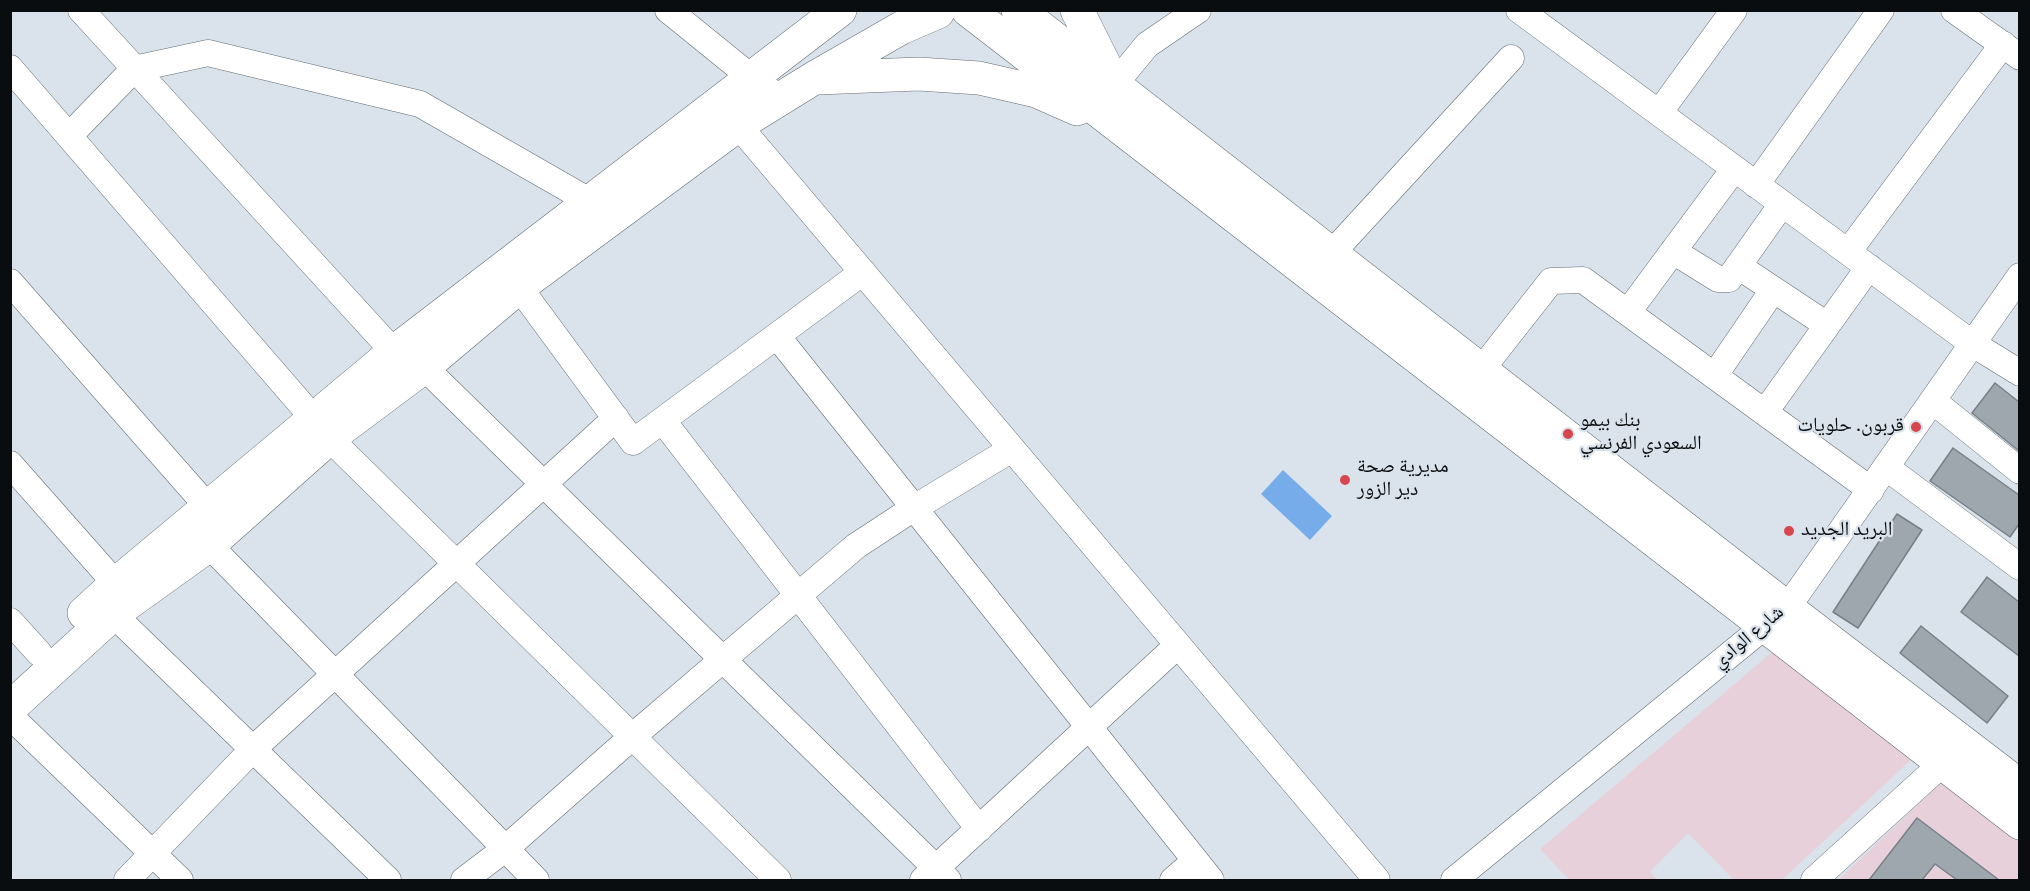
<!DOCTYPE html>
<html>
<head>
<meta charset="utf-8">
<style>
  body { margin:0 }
  #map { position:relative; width:2030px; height:891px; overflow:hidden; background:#dae3eb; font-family:"Source Sans 3",sans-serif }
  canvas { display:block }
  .frame { position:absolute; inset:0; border:12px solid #0a0d0f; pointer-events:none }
</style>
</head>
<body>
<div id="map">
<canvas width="2030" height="891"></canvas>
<div class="frame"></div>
</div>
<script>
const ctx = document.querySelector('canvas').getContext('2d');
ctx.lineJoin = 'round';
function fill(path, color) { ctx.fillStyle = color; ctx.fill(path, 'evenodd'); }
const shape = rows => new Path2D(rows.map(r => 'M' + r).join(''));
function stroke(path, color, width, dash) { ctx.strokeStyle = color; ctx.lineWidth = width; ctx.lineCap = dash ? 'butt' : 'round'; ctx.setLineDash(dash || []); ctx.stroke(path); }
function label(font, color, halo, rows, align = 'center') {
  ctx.font = font + ' "Source Sans 3","Noto Naskh Arabic",sans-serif'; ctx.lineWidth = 4.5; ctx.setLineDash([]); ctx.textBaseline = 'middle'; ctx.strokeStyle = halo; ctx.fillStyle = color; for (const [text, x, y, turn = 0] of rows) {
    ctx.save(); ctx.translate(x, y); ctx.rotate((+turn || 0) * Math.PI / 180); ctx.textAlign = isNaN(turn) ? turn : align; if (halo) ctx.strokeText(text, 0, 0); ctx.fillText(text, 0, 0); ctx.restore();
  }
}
const education = shape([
  [1771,653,1780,653,1913,758,1782,880,1734,880,1688,833,1650,872,1658,880,1569,880,1540,849],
  [1943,781,2019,841,2019,880,1838,880]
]);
const water = shape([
  [1283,470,1332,516,1310,540,1261,494]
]);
const building = shape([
  [1995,383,2019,402,2019,451,1972,413,1995,383],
  [1953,448,2019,495,2019,524,2010,537,1930,481,1953,448],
  [1897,514,1922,530,1858,628,1833,612,1897,514],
  [1987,577,2019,602,2019,656,1961,612,1987,577],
  [1921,626,2008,696,1987,723,1900,653,1921,626],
  [1917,818,1999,880,1957,880,1935,864,1922,880,1869,880,1917,818]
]);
const minor = shape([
  [81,10,394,352],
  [668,10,752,78,781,99],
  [1519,10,1973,344,2020,373],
  [1954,10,2020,57],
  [10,68,314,419],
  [1114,85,1147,45,1198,10],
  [1659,113,1734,10],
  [738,125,1377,880],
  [69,136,134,69,208,53,420,104,591,202],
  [1756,185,1881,10],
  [1673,251,1718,279,1729,279,1782,204],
  [1848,252,2003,44],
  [1331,254,1511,58],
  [1738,266,1827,325],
  [10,282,208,507],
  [519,287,633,442,863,272],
  [1628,312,1734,169],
  [777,336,1211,880],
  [424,367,948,880],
  [1481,370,1551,281,1583,280,1871,490],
  [1715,375,1773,290],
  [1933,401,2020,471],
  [1765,412,1869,267],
  [663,421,979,829],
  [329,438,778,880],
  [10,464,116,584],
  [1887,468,2020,567],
  [209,545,536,880],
  [113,614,388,880],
  [10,621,39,653],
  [10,716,180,880],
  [127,880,253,749,616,418],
  [464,880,505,849,632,737,856,546,914,508,1012,449],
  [923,880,1178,645],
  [1173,880,1195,861],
  [1454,880,1787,608,2020,276],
  [1814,880,1943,763]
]);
const major = shape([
  [968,10,2020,823],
  [1018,10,1787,608,2020,786],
  [1077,10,1111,78],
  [818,78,919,74,979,78,1036,91,1077,109],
  [84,613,116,584,394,352,840,10],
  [10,708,113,614,209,545,329,438,424,367,519,287,738,125,814,78,901,28,938,12]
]);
const markers = [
  [1916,427,6,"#d6464c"],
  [1568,434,6,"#d6464c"],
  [1345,480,6,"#d6464c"],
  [1789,531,6,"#d6464c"]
];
const poiNames = [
  ["بنك بيمو",1580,422],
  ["السعودي الفرنسي",1580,445],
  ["قربون. حلويات",1904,427,"right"],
  ["مديرية صحة",1357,468],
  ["دير الزور",1357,491],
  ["البريد الجديد",1801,531]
];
const streetNames = [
  ["شارع الوادي",1749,638,-40]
];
fill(education, '#e8d0db');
fill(water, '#77acea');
fill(building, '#9ea7ae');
stroke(building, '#788087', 1.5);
stroke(minor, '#636b72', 27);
stroke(major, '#636b72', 34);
stroke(minor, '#fff', 26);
stroke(major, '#fff', 33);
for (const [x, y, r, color] of markers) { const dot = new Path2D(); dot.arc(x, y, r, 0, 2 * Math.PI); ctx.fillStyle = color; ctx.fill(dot); stroke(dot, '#dae3eb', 2); }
label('20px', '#0a0d0f', '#dae3eb', poiNames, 'left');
label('20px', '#0a0d0f', '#dae3eb', streetNames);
</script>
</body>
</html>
